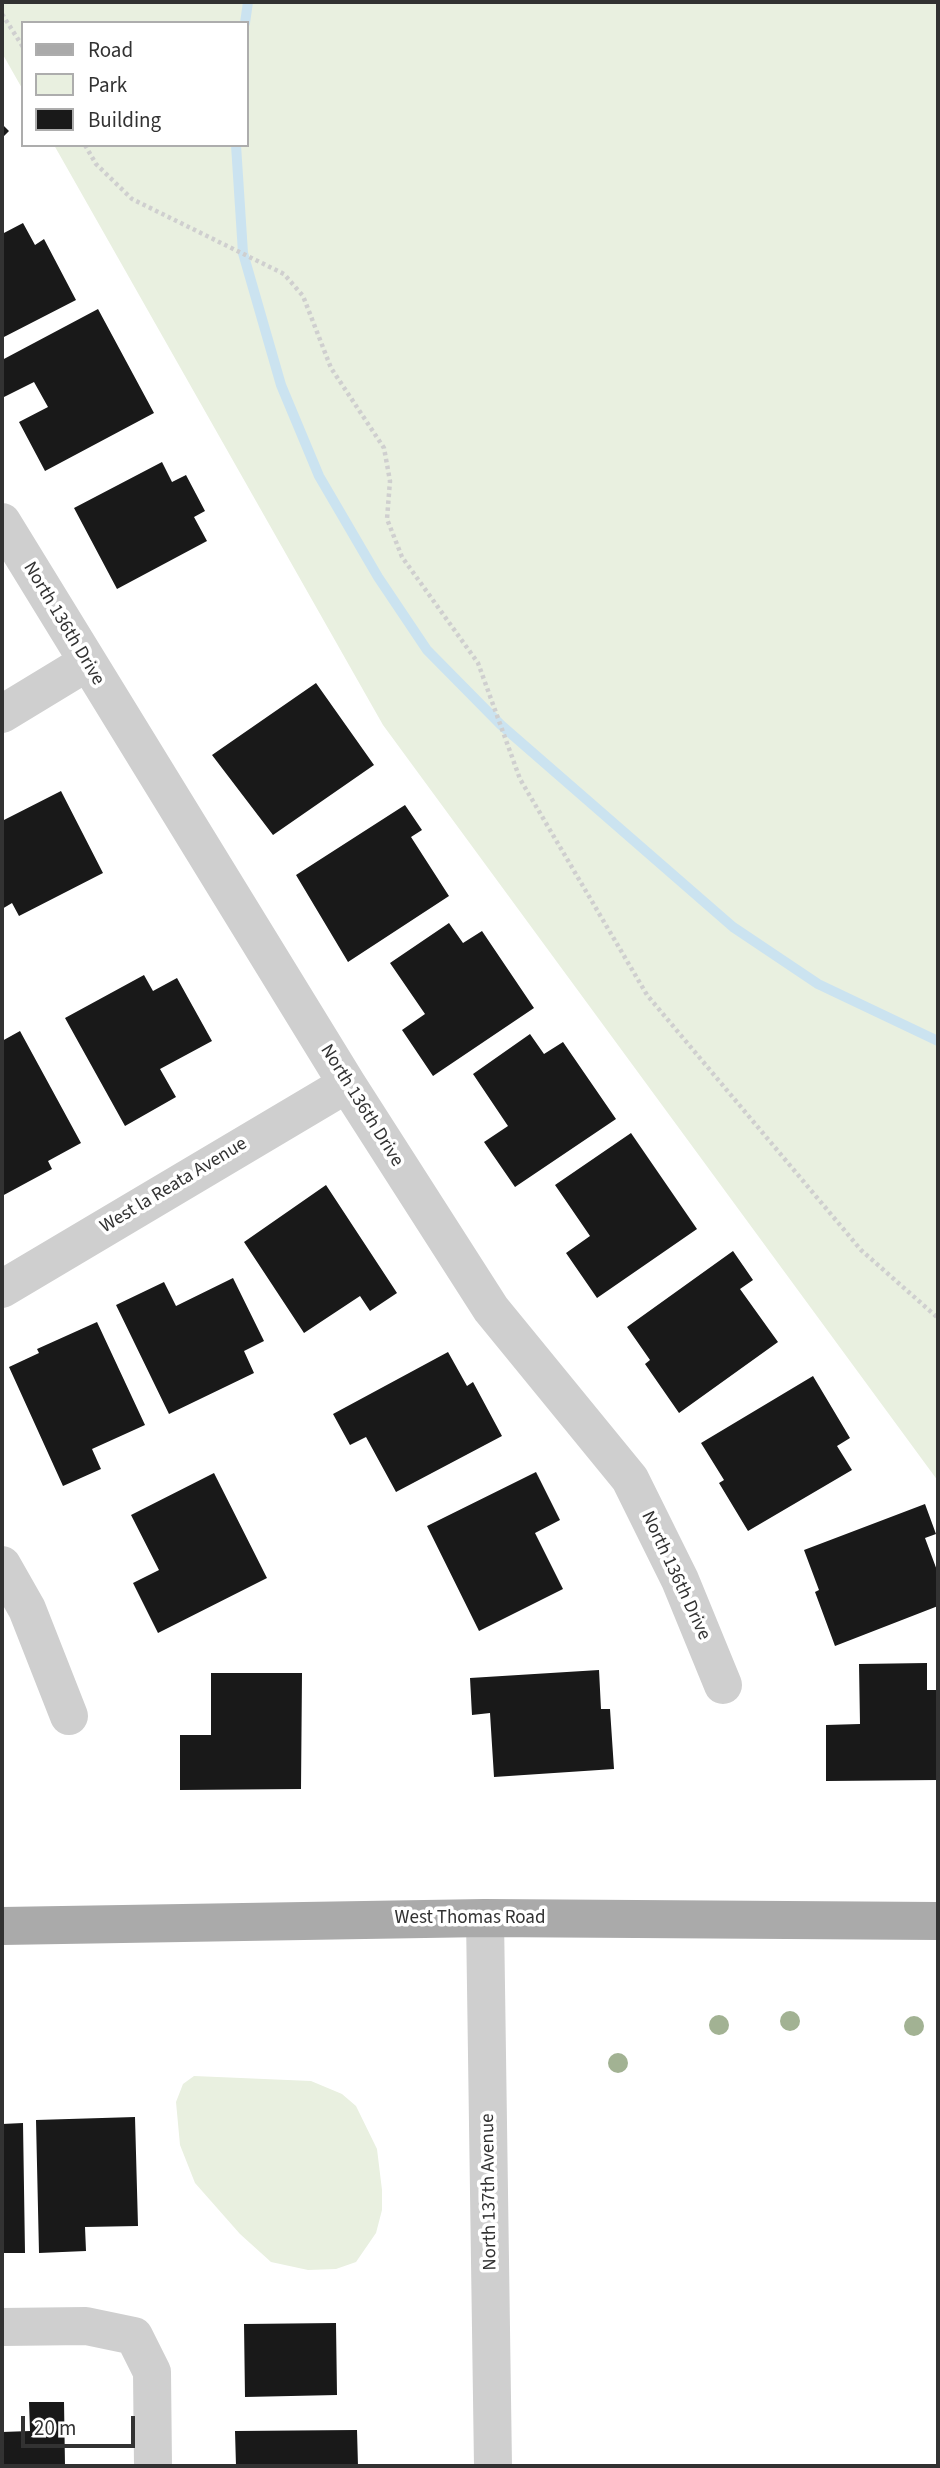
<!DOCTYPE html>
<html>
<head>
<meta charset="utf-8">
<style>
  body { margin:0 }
  #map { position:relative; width:940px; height:2468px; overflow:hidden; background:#fff; font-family:"Source Sans 3",sans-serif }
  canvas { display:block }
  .frame { position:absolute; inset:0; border:4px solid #323232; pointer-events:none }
  .legend { position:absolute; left:21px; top:21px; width:228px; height:126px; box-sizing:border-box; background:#fff; border:2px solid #adadad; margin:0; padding:9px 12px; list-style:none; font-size:21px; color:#323232 }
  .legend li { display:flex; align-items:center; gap:14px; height:35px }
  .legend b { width:35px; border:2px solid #adadad }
  .scale { position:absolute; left:21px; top:2416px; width:114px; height:32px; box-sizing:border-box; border:4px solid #323232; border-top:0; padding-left:9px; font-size:21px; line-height:24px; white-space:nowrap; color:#323232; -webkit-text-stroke:5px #fff; paint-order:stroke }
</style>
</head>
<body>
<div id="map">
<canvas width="940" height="2468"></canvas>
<div class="frame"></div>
<ul class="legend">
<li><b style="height:9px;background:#aaa"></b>Road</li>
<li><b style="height:19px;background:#e9f0e0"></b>Park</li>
<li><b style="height:19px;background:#191919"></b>Building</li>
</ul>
<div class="scale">20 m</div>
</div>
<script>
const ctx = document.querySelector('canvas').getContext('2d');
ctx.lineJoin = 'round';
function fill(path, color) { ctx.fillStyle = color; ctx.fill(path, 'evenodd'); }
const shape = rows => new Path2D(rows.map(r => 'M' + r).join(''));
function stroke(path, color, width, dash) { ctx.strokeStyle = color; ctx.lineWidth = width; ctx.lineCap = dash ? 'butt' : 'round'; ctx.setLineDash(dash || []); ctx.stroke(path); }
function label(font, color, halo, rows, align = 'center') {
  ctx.font = font + ' "Source Sans 3",sans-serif'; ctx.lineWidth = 7; ctx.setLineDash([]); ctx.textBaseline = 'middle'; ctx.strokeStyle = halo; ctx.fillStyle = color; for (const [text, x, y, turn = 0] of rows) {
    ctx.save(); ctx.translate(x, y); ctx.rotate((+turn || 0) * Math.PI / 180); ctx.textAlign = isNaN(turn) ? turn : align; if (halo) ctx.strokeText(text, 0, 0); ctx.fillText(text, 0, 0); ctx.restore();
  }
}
const green = shape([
  [2,2,938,2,938,1481,383,725,54,145,247,145,247,23,23,23,23,90,2,53],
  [194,2076,311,2081,342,2094,356,2106,377,2149,382,2190,382,2210,376,2233,356,2262,336,2269,308,2270,271,2262,240,2234,195,2183,180,2145,176,2102,183,2084]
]);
const stream = shape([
  [245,23,248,2],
  [236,145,243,253,281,385,319,476,378,577,427,650,501,725,733,927,818,984,938,1041]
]);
const building = shape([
  [2,124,9,131,2,138],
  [23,223,35,245,44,239,76,300,2,338,2,234],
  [98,309,154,413,45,471,19,422,48,407,34,382,4,397,2,360],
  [162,462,172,482,186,475,205,511,194,517,207,541,117,589,74,508],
  [316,683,374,765,273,835,212,755],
  [61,791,103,873,19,916,12,903,2,909,2,821],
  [405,805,422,830,411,837,449,896,348,962,296,875],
  [449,923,463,943,482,931,534,1008,433,1076,402,1030,425,1014,390,963],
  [144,975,153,991,177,978,212,1041,160,1069,176,1097,125,1126,65,1018],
  [20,1031,81,1143,48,1161,52,1169,2,1196,2,1041],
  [530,1034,544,1054,563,1042,616,1119,515,1187,484,1142,508,1126,473,1074],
  [631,1133,697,1229,597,1298,566,1253,590,1236,555,1185],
  [326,1185,397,1293,370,1311,360,1296,304,1333,244,1242],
  [733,1251,753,1280,740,1289,778,1342,679,1413,645,1364,650,1360,627,1327],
  [233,1278,264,1341,244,1351,254,1373,169,1414,116,1305,164,1282,176,1306],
  [97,1322,145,1425,92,1449,101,1469,63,1486,9,1367,39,1353,37,1349],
  [448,1352,467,1386,473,1382,502,1436,396,1492,366,1437,350,1445,333,1414],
  [813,1376,850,1438,837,1446,852,1470,748,1531,719,1483,724,1480,701,1443],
  [536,1472,560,1520,535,1533,563,1589,479,1631,427,1526],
  [214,1473,267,1578,158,1633,133,1583,159,1570,131,1515],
  [925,1504,936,1534,925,1538,938,1573,938,1606,835,1646,815,1592,819,1590,804,1550],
  [927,1663,927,1690,938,1690,938,1780,826,1781,826,1725,860,1724,859,1664],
  [599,1670,601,1709,610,1709,614,1769,494,1777,490,1713,472,1715,470,1678],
  [211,1673,302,1673,301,1789,180,1790,180,1735,211,1735],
  [135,2117,138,2226,85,2227,86,2251,39,2253,36,2120],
  [23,2123,25,2253,2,2253,2,2124],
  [336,2323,337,2395,245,2397,244,2324],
  [29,2402,64,2402,65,2466,2,2466,2,2432,30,2431],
  [357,2430,358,2466,236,2466,235,2431]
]);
const path = shape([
  [2,14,23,47],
  [85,145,96,164,132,199,284,274,303,296,331,368,384,448,390,481,387,519,402,557,478,663,520,779,647,995,861,1250,938,1318]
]);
const minor = shape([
  [2,522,347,1084,491,1309,630,1479,680,1580,723,1685],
  [2,714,86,663],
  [2,1289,347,1084],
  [2,1565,27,1609,69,1716],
  [485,1918,493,2466],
  [2,2327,86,2326,134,2336,152,2372,153,2466]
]);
const major = shape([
  [2,1926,485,1918,938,1921]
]);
const trees = [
  [790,2021],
  [719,2025],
  [914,2026],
  [618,2063]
];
const streetNames = [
  ["North 136th Drive",63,624,59],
  ["North 136th Drive",361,1106,58],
  ["West la Reata Avenue",174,1186,-31],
  ["North 136th Drive",675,1576,65],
  ["West Thomas Road",470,1919],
  ["North 137th Avenue",490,2192,-91]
];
fill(green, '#e9f0e0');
stroke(stream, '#cbe3f0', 10);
fill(building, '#191919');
stroke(path, '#cfcfcf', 4.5, [3.5, 3.5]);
stroke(minor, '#cfcfcf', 38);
stroke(major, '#aaa', 38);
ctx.fillStyle = '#a2b293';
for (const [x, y] of trees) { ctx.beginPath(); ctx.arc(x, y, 10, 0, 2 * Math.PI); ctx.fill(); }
label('19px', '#323232', '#fff', streetNames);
</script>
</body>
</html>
